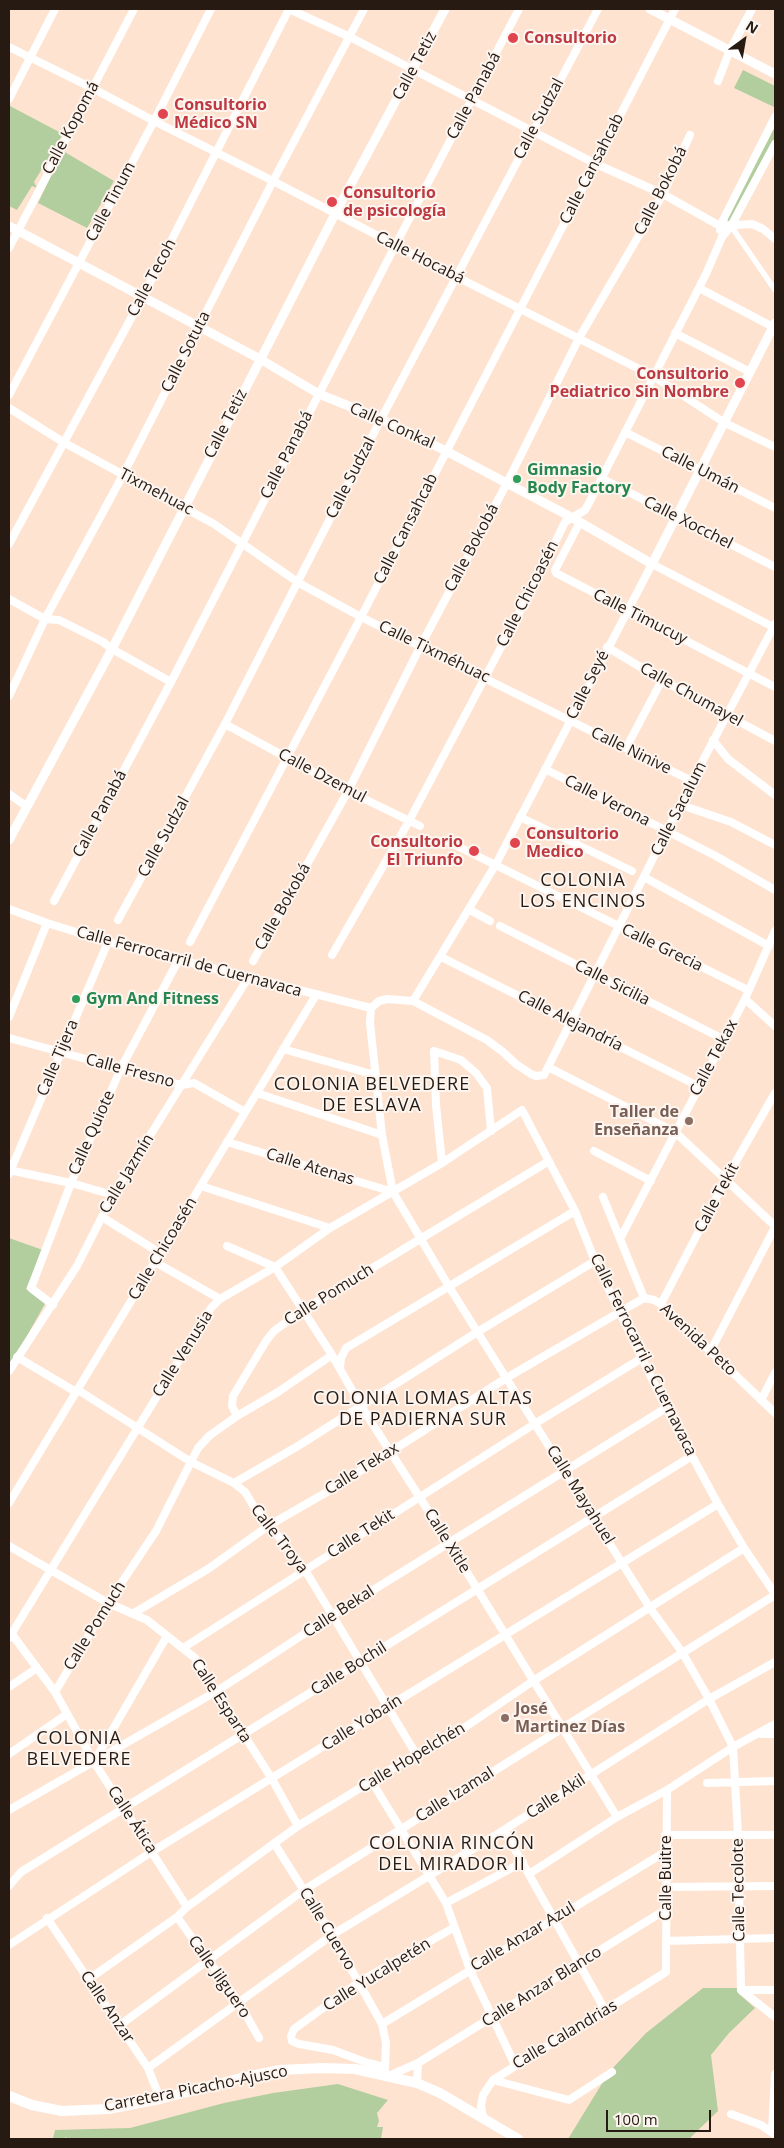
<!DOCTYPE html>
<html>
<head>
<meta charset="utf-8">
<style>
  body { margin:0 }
  #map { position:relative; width:784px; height:2148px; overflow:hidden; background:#ffe3d1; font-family:"Open Sans",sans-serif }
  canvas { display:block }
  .frame { position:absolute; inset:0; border:10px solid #271a12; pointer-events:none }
  .north { position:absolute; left:719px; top:15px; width:50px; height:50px; -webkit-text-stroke:4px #fcf5f0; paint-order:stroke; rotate:32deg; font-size:14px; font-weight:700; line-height:20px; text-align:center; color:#271a12 }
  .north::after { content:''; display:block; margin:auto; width:18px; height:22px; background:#271a12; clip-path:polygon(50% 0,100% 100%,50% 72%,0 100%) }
  .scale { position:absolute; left:606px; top:2110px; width:105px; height:22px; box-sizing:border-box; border:2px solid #271a12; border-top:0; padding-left:6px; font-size:15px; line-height:18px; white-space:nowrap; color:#271a12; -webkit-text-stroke:4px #fcf5f0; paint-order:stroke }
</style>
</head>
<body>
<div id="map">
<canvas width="784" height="2148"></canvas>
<div class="frame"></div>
<div class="north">N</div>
<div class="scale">100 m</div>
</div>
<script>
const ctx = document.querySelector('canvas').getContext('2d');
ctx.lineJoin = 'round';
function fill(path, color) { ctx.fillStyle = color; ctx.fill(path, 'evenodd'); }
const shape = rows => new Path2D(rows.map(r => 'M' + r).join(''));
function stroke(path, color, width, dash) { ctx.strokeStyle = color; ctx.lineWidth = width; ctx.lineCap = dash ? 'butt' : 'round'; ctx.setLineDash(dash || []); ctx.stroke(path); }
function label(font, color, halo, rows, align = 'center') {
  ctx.font = font + ' "Open Sans",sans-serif'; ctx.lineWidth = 4; ctx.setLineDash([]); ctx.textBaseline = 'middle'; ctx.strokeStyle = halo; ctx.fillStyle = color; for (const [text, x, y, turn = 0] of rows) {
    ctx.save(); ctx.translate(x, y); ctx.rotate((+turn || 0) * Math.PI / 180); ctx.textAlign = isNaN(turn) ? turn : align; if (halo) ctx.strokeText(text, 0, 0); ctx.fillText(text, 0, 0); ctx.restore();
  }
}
const green = shape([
  [743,70,775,86,774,107,734,88],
  [10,106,63,134,34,182,37,188,32,186,17,210,9,206],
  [775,127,775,141,730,222,726,219],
  [63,151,114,181,87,228,38,203],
  [9,1238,43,1250,26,1289,46,1302,9,1368],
  [703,1988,737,1988,739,1994,755,2008,729,2033,711,2055,718,2111,689,2139,568,2139,609,2072,646,2033],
  [338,2084,388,2100,377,2113,379,2121,377,2127,383,2127,381,2139,69,2139,65,2137,65,2139,55,2139,53,2138,55,2130,130,2128,224,2103,273,2093]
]);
const pedestrian = shape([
  [731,226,775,290]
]);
const minor = shape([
  [289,9,350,37,596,164,663,194,720,226,752,224,763,229,775,239],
  [9,47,92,88,154,121,273,181,457,277,653,376,725,423,775,447],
  [718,81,730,50,752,9],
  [9,99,55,9],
  [720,230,720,226,775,117],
  [9,248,134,9],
  [699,288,775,328],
  [675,333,750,372],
  [9,395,154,121,211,9],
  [9,408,63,442,214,524,299,583,361,617,692,781],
  [625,432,775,508],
  [601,478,775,567],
  [580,522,555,570,556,573,775,687],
  [9,544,142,298,289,9],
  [9,599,45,619,59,620,103,642,112,649,171,682],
  [607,647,662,680,775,741],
  [9,696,45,619,123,475,273,181,364,9],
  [225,724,348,791,420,826],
  [713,740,728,759,775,795],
  [626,748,662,680],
  [545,769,714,855,775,890],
  [9,794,26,806],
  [681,805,731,822,775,845],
  [520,817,632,871],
  [447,841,748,990],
  [644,877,769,946],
  [54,901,171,682,395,246,519,9],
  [9,909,47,923,108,942,371,1008],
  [470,910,490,921],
  [118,920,225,724,381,419,598,9],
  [500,926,723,1039],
  [190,942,361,617,675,9],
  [332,955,409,821,543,568,565,522,585,510,589,503,706,274,722,237,731,226,775,144],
  [441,957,698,1086],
  [253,961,348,791,421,645,507,483,579,338,663,194,690,135],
  [745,999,775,1026],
  [413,1001,496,864,652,564,775,628],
  [371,1008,370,1023,382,1135,393,1192,448,1285,650,1608,682,1652,709,1699,733,1747,738,1835,741,1990],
  [371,1008,379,1001,387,999,413,1001,487,1040,503,1052,516,1064,531,1074,536,1076,544,1075,692,781,775,624],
  [9,1017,47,923],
  [9,1038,181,1085,194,1083,245,1112],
  [283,1049,375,1075],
  [548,1067,675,1132,775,1226],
  [257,1093,382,1135],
  [227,1142,393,1192],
  [594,1151,651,1181],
  [442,1163,436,1105,434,1051,461,1060,476,1073,487,1088,491,1131],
  [9,1170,71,1183,113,1195],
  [9,1174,108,942],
  [201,1186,330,1228],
  [603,1197,644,1298,654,1300,661,1304,775,1413],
  [102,1217,160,1253],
  [621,1237,745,999,775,931],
  [227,1246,275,1267,332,1355,361,1406,449,1543,617,1817],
  [155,1262,220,1299],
  [661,1304,726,1179,775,1093],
  [53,1305,31,1288,71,1183,121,1068,179,959],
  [710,1352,775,1227],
  [17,1357,76,1392],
  [340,1368,341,1358,346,1348,575,1211],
  [9,1371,77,1266,113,1195,248,978],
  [78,1390,191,1462,234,1483,245,1492,262,1520,275,1532,305,1570,416,1754],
  [761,1400,775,1373],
  [237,1416,232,1406,233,1396,266,1341,274,1331,303,1310,549,1161],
  [234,1483,298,1446,479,1331,595,1261],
  [9,1503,316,995],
  [9,1546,108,1603,147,1620,195,1658,272,1779,298,1826],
  [134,1613,208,1569,268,1526,327,1492,508,1377,644,1298],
  [11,1633,55,1692,94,1762,187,1907],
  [9,1638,211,1308,220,1299,275,1267,330,1228,442,1163,522,1110,575,1211,595,1261,666,1408,718,1504,744,1548,775,1594],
  [183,1648,536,1423,642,1358],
  [9,1687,37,1668],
  [55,1692,108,1603,156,1531,198,1448,209,1436,237,1416,278,1392,332,1355],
  [761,1734,775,1734],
  [9,1754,67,1714],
  [95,1760,167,1636],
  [372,1782,446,1903,470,1970,515,2065],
  [707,1783,775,1781],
  [9,1810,217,1691,333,1615,666,1408],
  [504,1830,605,2010],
  [665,1835,775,1835],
  [274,1843,332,1935,382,2024,386,2043,385,2070],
  [529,1874,617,1817,667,1790,733,1747,775,1724],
  [9,1886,21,1872,692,1456],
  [666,1887,775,1886],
  [446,1903,523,1862],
  [177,1917,240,2004,259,2038],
  [47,1918,148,2068,160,2099],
  [666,1941,775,1938],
  [9,1945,153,1851,718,1504],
  [89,1979,177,1917,187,1907,298,1826,416,1754,455,1734,533,1681,744,1548],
  [741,1990,775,2017],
  [741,1990,775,1990],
  [382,2024,665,1852],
  [120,2025,304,1890,775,1595],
  [385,2067,368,2063,333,2050,299,2044,292,2041,291,2036,294,2029,359,1982,453,1928],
  [148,2068,332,1935,504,1830,709,1699,775,1662],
  [391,2075,418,2063,665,1910],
  [493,2080,569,2100,612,2072],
  [417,2083,418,2063],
  [731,2114,761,2125,774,2134],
  [483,2117,481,2106,483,2095,493,2080,666,1972,667,1790],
  [772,2132,775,2074]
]);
const tertiary = shape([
  [650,9,775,74],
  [9,226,260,359,319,394,381,419,446,451,571,517,652,564,775,323],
  [9,840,112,649,335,214,445,9]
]);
const secondary = shape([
  [9,2096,32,2105,62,2111,108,2109,160,2099,241,2078,280,2070,322,2068,355,2069,417,2083,440,2093,518,2139]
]);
const markers = [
  [513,38,6,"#e0444e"],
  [163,114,6,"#e0444e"],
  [332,202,6,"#e0444e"],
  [740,383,6,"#e0444e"],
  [517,479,5,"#2e9e5b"],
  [515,843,6,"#e0444e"],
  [474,851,6,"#e0444e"],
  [76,999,5,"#2e9e5b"],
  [689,1121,5,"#8d6e63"],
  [505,1718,5,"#8d6e63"]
];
const healthNames = [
  ["Consultorio",524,38],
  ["Consultorio",174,105],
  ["Médico SN",174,123],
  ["Consultorio",343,193],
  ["de psicología",343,211],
  ["Consultorio",729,374,"right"],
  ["Pediatrico Sin Nombre",729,392,"right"],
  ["Consultorio",526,834],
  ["Medico",526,852],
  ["Consultorio",463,842,"right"],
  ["El Triunfo",463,860,"right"]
];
const streetNames = [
  ["Calle Tetiz",415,66,-62],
  ["Calle Panabá",474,96,-62],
  ["Calle Sudzal",539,119,-62],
  ["Calle Kopomá",71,128,-62],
  ["Calle Cansahcab",592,169,-63],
  ["Calle Bokobá",661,191,-63],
  ["Calle Tinum",111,202,-62],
  ["Calle Hocabá",420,258,27],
  ["Calle Tecoh",152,278,-62],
  ["Calle Sotuta",186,352,-63],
  ["Calle Tetiz",226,424,-63],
  ["Calle Conkal",392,426,24],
  ["Calle Panabá",287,455,-63],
  ["Calle Umán",700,470,27],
  ["Calle Sudzal",351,478,-63],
  ["Tixmehuac",156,492,28],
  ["Calle Xocchel",688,523,27],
  ["Calle Cansahcab",406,529,-63],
  ["Calle Bokobá",472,548,-62],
  ["Calle Chicoasén",528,594,-63],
  ["Calle Timucuy",640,617,27],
  ["Calle Tixméhuac",434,652,26],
  ["Calle Seyé",588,685,-63],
  ["Calle Chumayel",691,695,29],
  ["Calle Ninive",631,751,26],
  ["Calle Dzemul",322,776,28],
  ["Calle Verona",607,801,27],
  ["Calle Sacalum",679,809,-63],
  ["Calle Panabá",100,814,-62],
  ["Calle Sudzal",164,837,-61],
  ["Calle Bokobá",283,907,-61],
  ["Calle Grecia",662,948,26],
  ["Calle Ferrocarril de Cuernavaca",189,962,15],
  ["Calle Sicilia",612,983,27],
  ["Calle Alejandría",570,1021,27],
  ["Calle Tijera",58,1058,-67],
  ["Calle Tekax",714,1058,-62],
  ["Calle Fresno",130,1071,15],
  ["Calle Quiote",92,1133,-66],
  ["Calle Atenas",310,1167,17],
  ["Calle Jazmín",127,1174,-59],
  ["Calle Tekit",717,1198,-62],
  ["Calle Chicoasén",163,1249,-59],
  ["Calle Pomuch",329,1295,-32],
  ["Avenida Peto",698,1340,43],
  ["Calle Venusia",183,1354,-58],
  ["Calle Ferrocarril a Cuernavaca",643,1355,64],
  ["Calle Tekax",362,1469,-32],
  ["Calle Mayahuel",580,1495,58],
  ["Calle Tekit",361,1534,-33],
  ["Calle Troya",279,1539,52],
  ["Calle Xitle",447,1541,58],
  ["Calle Bekal",339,1612,-33],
  ["Calle Pomuch",95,1626,-58],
  ["Calle Bochil",349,1669,-32],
  ["Calle Esparta",221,1701,57],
  ["Calle Yobaín",362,1723,-32],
  ["Calle Hopelchén",412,1758,-31],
  ["Calle Izamal",455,1795,-32],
  ["Calle Akil",556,1797,-33],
  ["Calle Ática",132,1820,57],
  ["Calle Buitre",666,1878,-90],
  ["Calle Tecolote",739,1890,-91],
  ["Calle Cuervo",327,1929,59],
  ["Calle Anzar Azul",523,1937,-31],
  ["Calle Yucalpetén",377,1975,-32],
  ["Calle Jilguero",219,1977,55],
  ["Calle Anzar Blanco",542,1987,-32],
  ["Calle Anzar",107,2007,56],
  ["Calle Calandrias",565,2035,-31],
  ["Carretera Picacho-Ajusco",196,2089,-11]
];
const leisureNames = [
  ["Gimnasio",527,470],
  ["Body Factory",527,488],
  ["Gym And Fitness",86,999]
];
const educationNames = [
  ["Taller de",679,1112],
  ["Enseñanza",679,1130],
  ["José",515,1709,"left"],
  ["Martinez Días",515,1727,"left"]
];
const neighbourhoodNames = [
  ["COLONIA",583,881],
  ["LOS ENCINOS",583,902],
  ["COLONIA BELVEDERE",372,1085],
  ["DE ESLAVA",372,1106],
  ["COLONIA LOMAS ALTAS",423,1399],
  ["DE PADIERNA SUR",423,1420],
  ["COLONIA",79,1739],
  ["BELVEDERE",79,1760],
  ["COLONIA RINCÓN",452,1844],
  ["DEL MIRADOR II",452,1865]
];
fill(green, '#b2ce9f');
stroke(pedestrian, '#fff', 5.5);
stroke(minor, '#fff', 8);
stroke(tertiary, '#fff', 9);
stroke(secondary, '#fff', 10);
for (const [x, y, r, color] of markers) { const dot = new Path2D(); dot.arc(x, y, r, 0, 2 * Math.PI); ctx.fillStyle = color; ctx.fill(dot); stroke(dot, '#fcf5f0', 2); }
label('bold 16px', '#be3a42', '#fcf5f0', healthNames, 'left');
label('16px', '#271a12', '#fcf5f0', streetNames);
label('bold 16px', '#27864d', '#fcf5f0', leisureNames, 'left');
label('bold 16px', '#785e54', '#fcf5f0', educationNames, 'right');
ctx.letterSpacing = '1px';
label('18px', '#271a12', '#fcf5f0', neighbourhoodNames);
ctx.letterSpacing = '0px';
</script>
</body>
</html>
